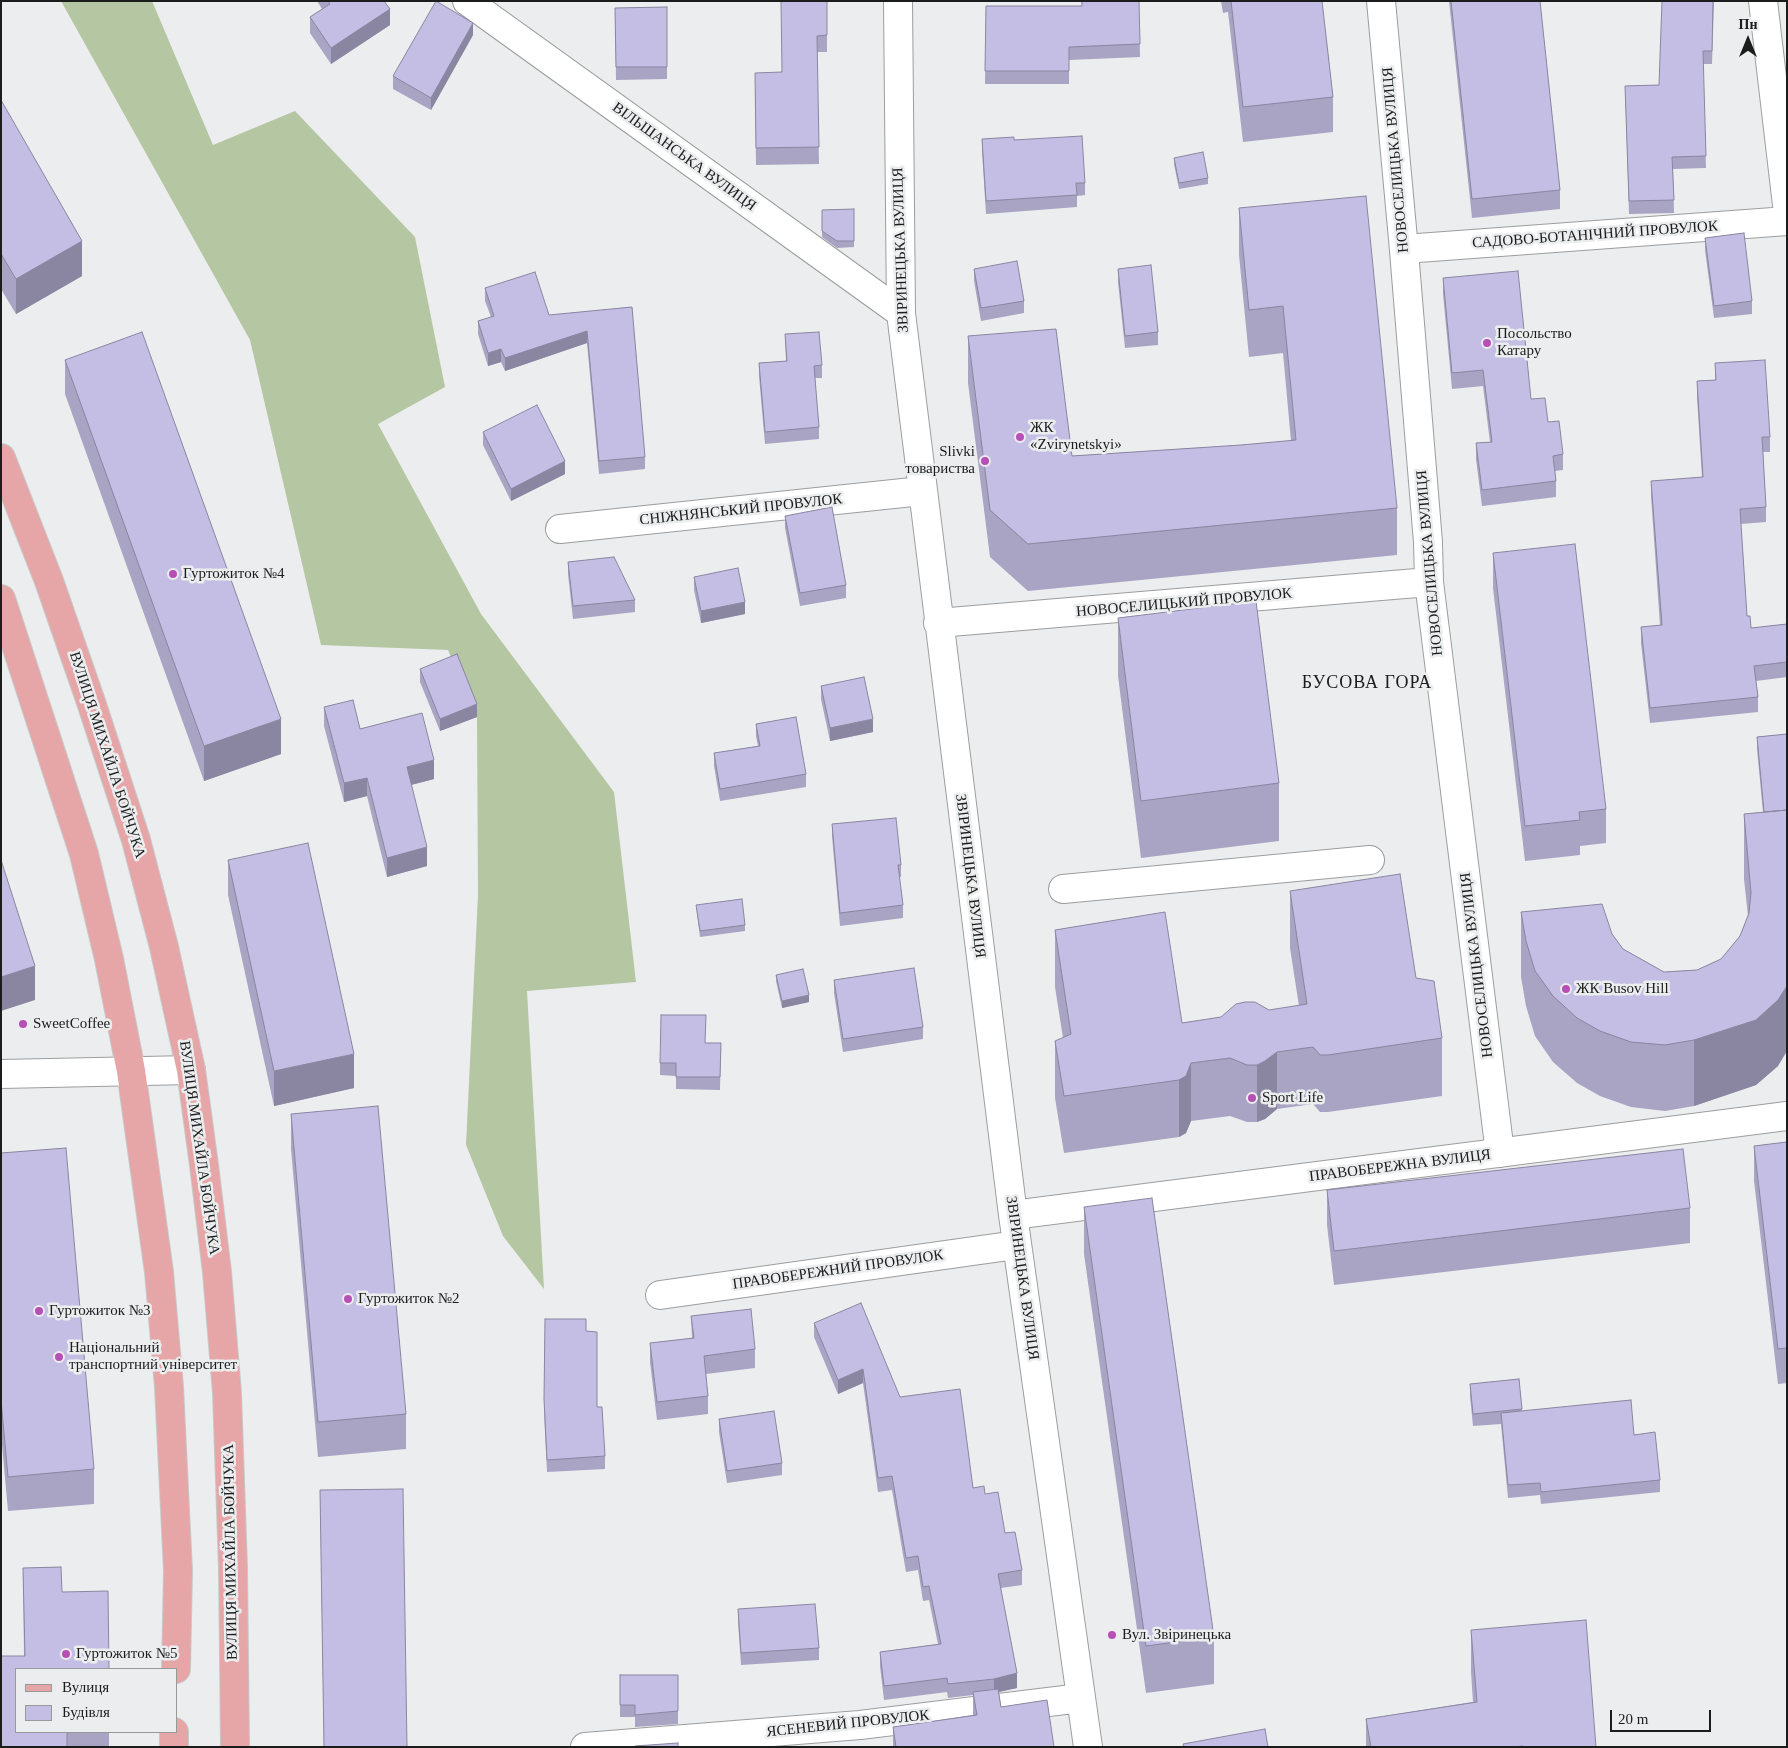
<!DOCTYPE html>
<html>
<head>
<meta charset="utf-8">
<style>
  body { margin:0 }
  #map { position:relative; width:1788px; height:1748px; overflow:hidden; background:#ecedee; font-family:"Times New Roman",serif }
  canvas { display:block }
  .frame { position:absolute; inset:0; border:2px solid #1b1c1c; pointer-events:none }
  .legend { position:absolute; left:15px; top:1668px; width:162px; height:65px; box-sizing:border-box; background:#ecedee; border:1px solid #98999a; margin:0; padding:6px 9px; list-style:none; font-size:15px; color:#1b1c1c }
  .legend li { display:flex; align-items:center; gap:10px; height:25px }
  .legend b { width:25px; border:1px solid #98999a }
  .north { position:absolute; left:1723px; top:15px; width:50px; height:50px; -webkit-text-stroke:4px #ecedee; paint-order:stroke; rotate:0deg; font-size:14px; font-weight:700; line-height:20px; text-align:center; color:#1b1c1c }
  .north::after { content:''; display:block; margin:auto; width:18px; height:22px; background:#1b1c1c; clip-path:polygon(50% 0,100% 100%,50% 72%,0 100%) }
  .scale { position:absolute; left:1610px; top:1710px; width:101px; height:22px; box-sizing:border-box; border:2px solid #1b1c1c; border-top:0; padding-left:6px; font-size:15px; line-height:18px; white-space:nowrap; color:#1b1c1c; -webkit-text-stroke:4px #ecedee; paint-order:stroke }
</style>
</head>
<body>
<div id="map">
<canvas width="1788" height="1748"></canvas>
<div class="frame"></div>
<ul class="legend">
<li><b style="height:6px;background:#e6a5a7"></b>Вулиця</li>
<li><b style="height:14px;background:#c5bee4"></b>Будівля</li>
</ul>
<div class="north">Пн</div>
<div class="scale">20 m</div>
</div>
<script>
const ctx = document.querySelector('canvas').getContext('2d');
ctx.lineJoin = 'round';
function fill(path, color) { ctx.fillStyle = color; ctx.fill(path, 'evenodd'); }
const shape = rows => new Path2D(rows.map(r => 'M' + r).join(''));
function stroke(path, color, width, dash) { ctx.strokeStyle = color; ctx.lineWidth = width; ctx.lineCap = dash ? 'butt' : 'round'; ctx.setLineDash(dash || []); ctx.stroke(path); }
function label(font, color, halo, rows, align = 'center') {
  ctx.font = font + ' "Times New Roman",serif'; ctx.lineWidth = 5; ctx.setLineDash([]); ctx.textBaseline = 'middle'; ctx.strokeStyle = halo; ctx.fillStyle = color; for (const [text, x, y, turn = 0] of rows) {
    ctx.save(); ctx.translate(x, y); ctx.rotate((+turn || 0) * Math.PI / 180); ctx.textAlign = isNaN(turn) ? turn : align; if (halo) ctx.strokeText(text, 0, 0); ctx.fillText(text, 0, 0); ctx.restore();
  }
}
const forest = shape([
  [61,1,152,1,213,145,295,111,415,237,445,387,378,424,481,614,614,792,636,982,527,991,544,1289,503,1236,466,1145,478,895,477,717,448,650,321,645,250,340]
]);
const minor = shape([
  [467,1,901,313],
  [898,1,901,313,1013,1215,1088,1747],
  [1381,1,1403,239,1428,542,1429,582,1500,1153],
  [1763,1,1787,205],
  [1404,249,1787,221],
  [560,529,922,491],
  [938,623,1429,582],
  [1063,889,1370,860],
  [1,1074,191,1070],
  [1013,1215,1787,1116],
  [660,1295,1016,1245],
  [585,1747,860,1725,1081,1698]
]);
const major = shape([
  [1,458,49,581,92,705,136,840,164,947,191,1070,204,1165,217,1272,227,1393,233,1568,235,1747],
  [1,599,84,854,109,959,131,1071,159,1272,169,1387,178,1571,176,1669],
  [174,1747,174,1732]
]);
const wall = shape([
  [317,1,384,1,390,25,331,64,310,33,310,17,322,9],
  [827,1,827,52,817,52,819,164,756,165,755,89,781,72],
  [1081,1,1139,1,1140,57,1069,60,1069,84,985,84,986,6,1082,6],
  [1221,1,1322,1,1333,97,1333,132,1243,142,1228,12,1223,13],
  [1449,1,1540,1,1560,190,1560,209,1472,218],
  [1714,1,1712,64,1703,64,1706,168,1673,169,1674,213,1629,214,1625,86,1659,85],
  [667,7,667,79,616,80,615,8],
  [473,35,431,110,393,89,393,76],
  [1,100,82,276,16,314,1,289],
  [982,139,1014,140,1085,183,1085,195,1077,196,1077,207,986,214,982,151],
  [1174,158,1208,178,1208,184,1179,189,1174,164],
  [1239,208,1397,508,1397,555,1028,591,990,557,968,383,968,336,1072,456,1241,445,1291,441,1283,353,1249,357,1239,255],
  [854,209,854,247,837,248,822,237,822,210],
  [1705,238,1752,301,1752,314,1714,318,1705,250],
  [974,269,1024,301,1024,313,981,321,974,281],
  [1118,269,1158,332,1158,345,1125,348,1118,282],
  [1443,278,1548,422,1563,454,1563,470,1555,471,1556,481,1556,497,1482,506,1476,459,1476,443,1490,442,1483,386,1452,389,1443,294],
  [485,288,549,315,632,307,645,457,645,469,599,474,587,343,505,371,501,362,488,366,478,334,478,321,491,317,485,301],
  [785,334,822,365,822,378,815,378,819,427,819,439,765,444,759,376,759,363,786,361],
  [65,360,281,754,204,781,65,394],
  [1715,363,1770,437,1770,452,1763,452,1766,507,1766,522,1741,524,1747,616,1751,628,1787,624,1787,677,1756,681,1758,697,1758,712,1650,723,1641,643,1641,627,1660,625,1651,496,1651,481,1702,477,1697,397,1697,381,1715,380],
  [483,432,565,474,511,501,483,445],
  [785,516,846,585,846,598,800,606,785,528],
  [1493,553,1606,809,1606,843,1580,846,1580,855,1525,861,1493,588],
  [568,562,635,600,635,612,573,619,568,574],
  [694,577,745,614,701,623,694,590],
  [1118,618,1279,783,1279,841,1141,858,1118,676],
  [420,669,477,717,440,731,420,682],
  [821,686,873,732,830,741,821,699],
  [324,707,360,729,434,779,411,785,427,866,387,877,367,796,344,802,324,726],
  [756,724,806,774,806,787,720,801,714,766,714,753,758,746,756,736],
  [1787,734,1778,1066,1756,1085,1694,1106,1665,1111,1631,1107,1600,1096,1577,1083,1553,1062,1535,1036,1526,1006,1521,977,1521,912,1612,934,1623,949,1664,972,1697,970,1721,959,1740,936,1748,916,1744,879,1744,814,1763,812,1757,749,1757,737],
  [832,824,901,865,901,877,899,877,903,905,903,918,840,926,832,836],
  [228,860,354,1088,274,1106,228,895],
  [1290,891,1416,978,1442,1038,1442,1096,1328,1112,1320,1112,1313,1104,1277,1109,1265,1119,1257,1122,1247,1122,1230,1116,1191,1121,1186,1133,1179,1137,1064,1153,1055,1098,1055,1041,1063,1038,1055,987,1055,930,1182,1023,1299,1006,1290,948],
  [696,905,745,925,745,931,700,937],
  [776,975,809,1002,782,1008,776,981],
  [834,980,923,1027,923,1039,843,1052,834,993],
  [706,1043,721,1043,720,1090,676,1089,676,1076,660,1075,660,1063],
  [291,1114,406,1414,406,1449,318,1457,291,1149],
  [1787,1142,1787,1383,1778,1384,1754,1181,1754,1146],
  [1,1153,94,1469,94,1504,8,1511,1,1434],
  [1327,1190,1690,1208,1690,1243,1334,1285,1327,1225],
  [1084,1207,1214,1637,1214,1684,1146,1693,1084,1254],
  [691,1316,755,1349,755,1368,706,1374,708,1396,708,1414,657,1420,650,1362,650,1343,692,1338],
  [545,1319,586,1331,597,1407,605,1456,605,1469,547,1472,544,1412],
  [814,1323,900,1397,973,1488,985,1494,1005,1533,1022,1570,1022,1585,1001,1588,1017,1688,999,1692,1001,1707,1054,1747,893,1747,893,1727,973,1715,973,1695,948,1698,947,1692,884,1700,880,1666,880,1652,938,1644,929,1600,923,1601,918,1570,906,1572,892,1490,878,1492,863,1383,838,1394,814,1337],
  [1519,1379,1522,1411,1634,1435,1660,1480,1660,1492,1541,1504,1540,1495,1508,1498,1501,1424,1473,1426,1470,1396,1470,1384],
  [719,1419,782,1463,782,1475,727,1483,719,1432],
  [320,1490,407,1747,324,1747],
  [61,1567,16,1732,109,1732,109,1747,1,1747,24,1656,23,1568],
  [738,1609,819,1648,819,1660,741,1665,738,1621],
  [1471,1630,1596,1747,1366,1747,1366,1719,1473,1702,1471,1672],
  [620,1675,678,1675,678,1724,635,1727,635,1717,620,1717]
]);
const shadedWall = shape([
  [390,9,390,25,331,64,331,48],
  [473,23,473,35,431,110,431,98],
  [82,241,82,276,16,314,16,279],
  [587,331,587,343,505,371,505,358],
  [501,349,501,362,488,366,488,353],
  [565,461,565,474,511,501,511,489],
  [745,602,745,614,701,623,701,611],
  [477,704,477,717,440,731,440,719],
  [281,719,281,754,204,781,204,746],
  [873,719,873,732,830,741,830,728],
  [434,760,434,779,407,786,407,767],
  [367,778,367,796,344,802,344,783],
  [427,847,427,866,387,877,387,858],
  [35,966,35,1000,1,1011,1,977],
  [1787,986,1787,1051,1778,1066,1756,1085,1694,1106,1694,1040],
  [809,995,809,1002,782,1008,782,1001],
  [1277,1052,1277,1109,1265,1119,1257,1122,1257,1065],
  [354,1054,354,1088,274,1106,274,1071],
  [1191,1063,1191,1121,1186,1133,1179,1137,1179,1080],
  [863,1369,863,1383,838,1394,838,1380],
  [1017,1673,1017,1688,994,1693,994,1679]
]);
const building = shape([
  [328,1,384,1,390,9,331,48,310,17,330,4,328,1],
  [436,1,473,23,431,98,393,76,436,1],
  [781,1,827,1,827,35,817,36,819,147,756,148,755,73,782,72,781,1],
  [1082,1,1139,1,1140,44,1069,47,1069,71,985,71,986,6,1082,6,1082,1],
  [1231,1,1322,1,1333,97,1243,107,1231,1],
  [1451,1,1540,1,1560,190,1472,199,1451,1],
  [1662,1,1713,1,1712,51,1703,51,1706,156,1672,157,1674,200,1629,201,1625,86,1659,85,1662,1],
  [667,7,667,67,616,67,615,8,667,7],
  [1,100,82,241,16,279,1,254,1,100],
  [1082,136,1085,183,1076,183,1077,195,986,201,982,139,1014,137,1014,140,1082,136],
  [1203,152,1208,178,1179,183,1174,158,1203,152],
  [1366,196,1397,508,1028,544,990,510,968,336,1056,329,1072,456,1241,445,1296,440,1283,306,1249,310,1239,208,1366,196],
  [854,209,854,241,837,241,822,231,822,210,854,209],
  [1744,233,1752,301,1714,306,1705,238,1744,233],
  [1017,261,1024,301,981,308,974,269,1017,261],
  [1151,265,1158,332,1125,336,1118,269,1151,265],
  [1518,271,1531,399,1545,398,1548,422,1559,421,1563,454,1553,456,1556,481,1482,490,1476,443,1492,442,1483,370,1452,373,1443,278,1518,271],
  [535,272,549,315,632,307,645,457,599,461,587,331,505,358,501,349,488,353,478,321,494,316,485,288,535,272],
  [142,332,281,719,204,746,65,360,142,332],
  [819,332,822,365,814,366,819,427,765,432,759,363,787,361,785,334,819,332],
  [1765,360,1770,437,1762,437,1766,507,1740,509,1747,616,1750,616,1751,628,1787,624,1787,662,1754,666,1758,697,1650,708,1641,627,1662,625,1651,481,1703,477,1697,381,1716,380,1715,363,1765,360],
  [537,405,565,461,511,489,483,432,537,405],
  [832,507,846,585,800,593,785,516,832,507],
  [1575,544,1606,809,1579,812,1580,820,1525,826,1493,553,1575,544],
  [614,557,635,600,573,606,568,562,614,557],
  [738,568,745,602,701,611,694,577,738,568],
  [1256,601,1279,783,1141,801,1118,618,1256,601],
  [457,654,477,704,440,719,420,669,457,654],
  [864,677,873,719,830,728,821,686,864,677],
  [353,700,360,729,422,713,434,760,407,767,427,847,387,858,367,778,344,783,324,707,353,700],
  [796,717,806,774,720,789,714,753,760,746,756,724,796,717],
  [1787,734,1787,810,1764,812,1757,737,1787,734],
  [1787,810,1787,986,1778,1000,1756,1020,1694,1040,1665,1045,1631,1042,1600,1031,1577,1018,1553,996,1535,971,1526,941,1521,912,1602,904,1612,934,1623,949,1664,972,1697,970,1721,959,1740,936,1749,913,1751,893,1744,814,1787,810],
  [896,818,901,865,898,865,903,905,840,913,832,824,896,818],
  [308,843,354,1054,274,1071,228,860,308,843],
  [1,860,35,966,1,977,1,860],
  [1400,874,1416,978,1434,981,1442,1038,1328,1055,1320,1055,1313,1047,1277,1052,1265,1061,1257,1065,1247,1065,1230,1058,1191,1063,1186,1076,1179,1080,1064,1096,1055,1041,1071,1034,1055,930,1165,912,1182,1023,1221,1017,1236,1004,1245,1002,1255,1002,1269,1010,1307,1004,1290,891,1400,874],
  [742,899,745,925,700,931,696,905,742,899],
  [914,968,923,1027,843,1039,834,980,914,968],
  [803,969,809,995,782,1001,776,975,803,969],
  [661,1015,706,1015,705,1043,721,1043,720,1077,676,1077,676,1063,660,1063,661,1015],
  [378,1106,406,1414,318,1422,291,1114,378,1106],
  [1787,1142,1787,1348,1778,1349,1754,1146,1787,1142],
  [66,1148,94,1469,8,1477,1,1400,1,1153,66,1148],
  [1683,1149,1690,1208,1334,1251,1327,1190,1683,1149],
  [1152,1198,1214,1637,1146,1646,1084,1207,1152,1198],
  [861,1303,900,1397,960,1389,973,1488,984,1486,985,1494,998,1492,1005,1533,1015,1532,1022,1570,998,1574,1017,1673,994,1679,948,1684,947,1678,884,1686,880,1652,941,1644,929,1586,923,1587,918,1556,906,1558,892,1476,878,1478,863,1369,838,1380,814,1323,861,1303],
  [751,1309,755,1349,704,1356,708,1396,657,1402,650,1343,694,1338,691,1316,751,1309],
  [545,1319,586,1319,586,1331,597,1332,597,1407,602,1407,605,1456,547,1460,544,1399,545,1319],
  [1519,1379,1522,1409,1473,1414,1470,1384,1519,1379],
  [1631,1400,1634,1435,1655,1432,1660,1480,1541,1492,1540,1483,1508,1485,1501,1413,1631,1400],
  [774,1411,782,1463,727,1471,719,1419,774,1411],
  [403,1489,407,1747,324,1747,320,1490,403,1489],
  [61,1567,62,1592,108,1591,109,1669,16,1669,16,1732,67,1732,67,1747,1,1747,1,1656,25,1656,23,1568,61,1567],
  [815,1604,819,1648,741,1653,738,1609,815,1604],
  [1586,1620,1596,1747,1523,1747,1523,1746,1511,1747,1371,1747,1366,1719,1477,1702,1471,1630,1586,1620],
  [620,1675,678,1675,678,1711,635,1715,635,1705,620,1705,620,1675],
  [998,1689,1001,1707,1047,1700,1054,1747,896,1747,893,1727,977,1715,973,1692,998,1689],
  [1265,1729,1268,1747,1184,1747,1183,1744,1265,1729],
  [678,1743,678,1747,635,1747,635,1746,678,1743]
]);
const markers = [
  [1487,343,5,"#b750b4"],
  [1020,437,5,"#b750b4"],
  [985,461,5,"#b750b4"],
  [173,574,5,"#b750b4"],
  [1566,989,5,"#b750b4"],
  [23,1024,5,"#b750b4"],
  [1252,1098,5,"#b750b4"],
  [348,1299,5,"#b750b4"],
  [39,1311,5,"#b750b4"],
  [59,1357,5,"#b750b4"],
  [1112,1635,5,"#b750b4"],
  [66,1654,5,"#b750b4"]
];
const streetNames = [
  ["ВІЛЬШАНСЬКА ВУЛИЦЯ",684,157,36],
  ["НОВОСЕЛИЦЬКА ВУЛИЦЯ",1396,160,-95],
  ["САДОВО-БОТАНІЧНИЙ ПРОВУЛОК",1595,235,-4],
  ["ЗВІРИНЕЦЬКА ВУЛИЦЯ",901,250,-92],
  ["СНІЖНЯНСЬКИЙ ПРОВУЛОК",741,510,-6],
  ["НОВОСЕЛИЦЬКА ВУЛИЦЯ",1430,563,-95],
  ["НОВОСЕЛИЦЬКИЙ ПРОВУЛОК",1184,603,-5],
  ["ВУЛИЦЯ МИХАЙЛА БОЙЧУКА",107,755,72],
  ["ЗВІРИНЕЦЬКА ВУЛИЦЯ",970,876,83],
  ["НОВОСЕЛИЦЬКА ВУЛИЦЯ",1477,965,-97],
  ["ВУЛИЦЯ МИХАЙЛА БОЙЧУКА",199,1148,82],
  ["ПРАВОБЕРЕЖНА ВУЛИЦЯ",1400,1166,-7],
  ["ПРАВОБЕРЕЖНИЙ ПРОВУЛОК",838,1270,-8],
  ["ЗВІРИНЕЦЬКА ВУЛИЦЯ",1022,1278,82],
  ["ВУЛИЦЯ МИХАЙЛА БОЙЧУКА",231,1552,-91],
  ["ЯСЕНЕВИЙ ПРОВУЛОК",848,1724,-6]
];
const poiNames = [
  ["Посольство",1497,334],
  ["Катару",1497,351],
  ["ЖК",1030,428],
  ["«Zvirynetskyi»",1030,445],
  ["Slivki",975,452,"right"],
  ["товариства",975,469,"right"],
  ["Гуртожиток №4",183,574],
  ["ЖК Busov Hill",1576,989],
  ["SweetCoffee",33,1024],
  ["Sport Life",1262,1098],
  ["Гуртожиток №2",358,1299],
  ["Гуртожиток №3",49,1311],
  ["Національний",69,1348],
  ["транспортний університет",69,1365],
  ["Вул. Звіринецька",1122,1635],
  ["Гуртожиток №5",76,1654]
];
const quarterNames = [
  ["БУСОВА ГОРА",1367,683]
];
fill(forest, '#b5c6a3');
stroke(minor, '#9c9d9e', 30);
stroke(major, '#c8c9c9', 30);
stroke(minor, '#fff', 28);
stroke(major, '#e6a5a7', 28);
fill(wall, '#a9a3c4');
fill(shadedWall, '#8a85a0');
fill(building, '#c5bee4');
stroke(building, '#8a85a0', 1);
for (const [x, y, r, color] of markers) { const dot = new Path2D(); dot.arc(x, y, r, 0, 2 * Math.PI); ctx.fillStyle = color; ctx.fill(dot); stroke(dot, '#ecedee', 2); }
label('15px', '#1b1c1c', '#ecedee', streetNames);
label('15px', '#1b1c1c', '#ecedee', poiNames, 'left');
ctx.letterSpacing = '1px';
label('18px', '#1b1c1c', '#ecedee', quarterNames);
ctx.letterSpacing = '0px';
</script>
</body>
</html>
